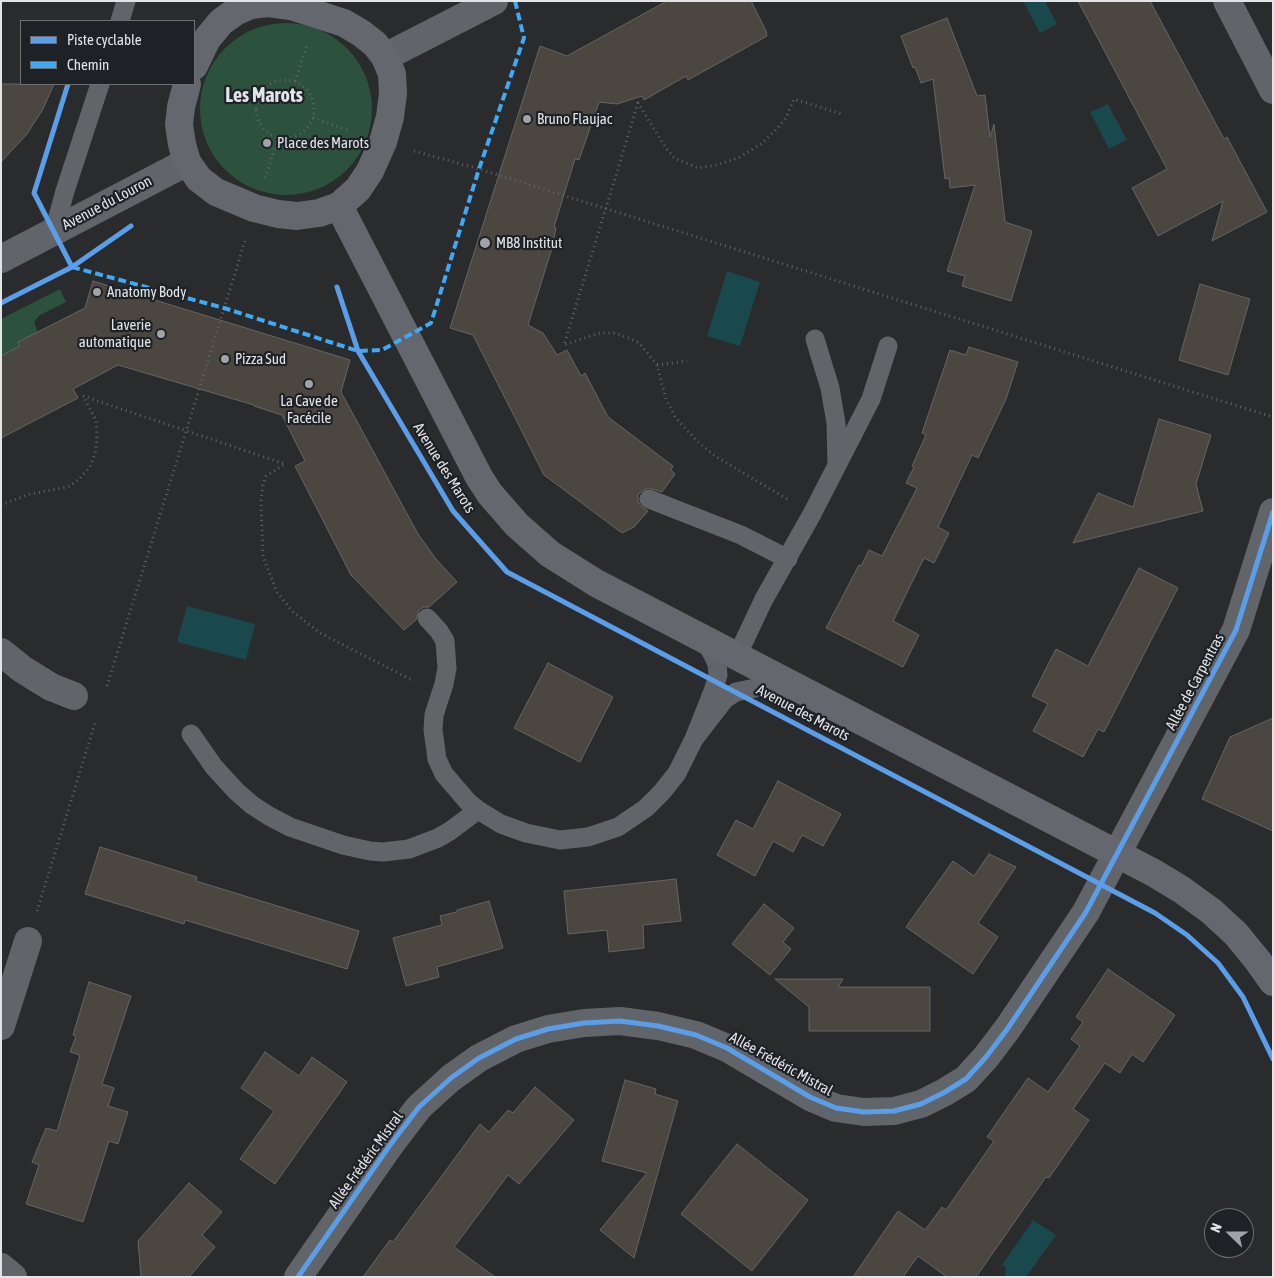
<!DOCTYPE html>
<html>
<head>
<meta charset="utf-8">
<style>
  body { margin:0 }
  #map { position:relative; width:1274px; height:1278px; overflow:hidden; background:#292b2d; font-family:"Asap Condensed",sans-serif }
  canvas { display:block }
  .frame { position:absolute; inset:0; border:2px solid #e2e4e7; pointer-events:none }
  .legend { position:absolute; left:20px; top:20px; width:175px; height:65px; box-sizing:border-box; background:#1e2125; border:1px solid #6c6f73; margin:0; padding:6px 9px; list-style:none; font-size:15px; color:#e2e4e7 }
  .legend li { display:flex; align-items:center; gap:10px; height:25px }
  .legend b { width:25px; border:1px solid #6c6f73 }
  .north { position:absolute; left:1204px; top:1208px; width:50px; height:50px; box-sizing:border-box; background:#1e2125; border:1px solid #6c6f73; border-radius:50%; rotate:292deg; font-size:14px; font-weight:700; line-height:20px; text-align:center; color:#e2e4e7 }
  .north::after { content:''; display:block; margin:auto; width:18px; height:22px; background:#a1a3a6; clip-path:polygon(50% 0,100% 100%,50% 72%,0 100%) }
</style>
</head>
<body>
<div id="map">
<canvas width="1274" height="1278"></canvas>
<div class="frame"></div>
<ul class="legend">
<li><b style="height:6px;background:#5a9eea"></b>Piste cyclable</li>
<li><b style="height:6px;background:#3fa9f5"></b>Chemin</li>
</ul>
<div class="north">N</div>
</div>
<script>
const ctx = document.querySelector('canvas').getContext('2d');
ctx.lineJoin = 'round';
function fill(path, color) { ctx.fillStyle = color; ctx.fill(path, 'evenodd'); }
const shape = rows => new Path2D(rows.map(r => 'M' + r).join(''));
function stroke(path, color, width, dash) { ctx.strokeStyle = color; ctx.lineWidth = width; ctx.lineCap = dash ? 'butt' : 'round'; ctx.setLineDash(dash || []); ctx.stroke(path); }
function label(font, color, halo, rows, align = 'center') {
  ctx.font = font + ' "Asap Condensed",sans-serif'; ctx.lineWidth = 4.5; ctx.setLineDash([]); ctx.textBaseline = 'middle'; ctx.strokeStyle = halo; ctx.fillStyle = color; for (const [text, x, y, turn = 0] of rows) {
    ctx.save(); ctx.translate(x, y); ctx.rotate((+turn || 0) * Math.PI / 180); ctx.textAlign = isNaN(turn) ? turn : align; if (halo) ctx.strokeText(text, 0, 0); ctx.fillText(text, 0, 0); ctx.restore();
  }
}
const green = shape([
  '200 109a86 86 0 1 1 172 0a86 86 0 1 1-172 0Z',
  [60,289,66,302,40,315,34,322,38,333,18,342,20,346,1,356,1,319]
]);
const water = shape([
  [1023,1,1045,1,1057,24,1040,33],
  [1108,104,1127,140,1109,149,1090,112],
  [727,271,760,282,740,346,707,336],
  [187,606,255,624,246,660,177,642],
  [1033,1220,1056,1235,1026,1277,1006,1277,1005,1275,1006,1267,1002,1265]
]);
const building = shape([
  [667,1,751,1,767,33,766,34,767,36,688,80,686,76,644,100,642,96,617,104,599,102,579,160,575,159,554,227,556,228,552,248,528,325,543,333,557,355,567,350,581,376,585,373,608,417,673,466,671,470,675,474,662,492,648,488,642,491,638,495,638,501,641,506,648,511,634,527,622,533,544,475,473,335,450,328,540,46,567,56,667,1],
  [1078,1,1150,1,1224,139,1227,137,1267,212,1212,241,1223,201,1158,236,1132,188,1167,169,1078,1],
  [947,18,977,96,985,95,990,137,994,124,1005,222,1032,231,1011,301,962,286,965,276,947,271,975,185,950,188,949,178,945,179,933,79,921,83,915,67,913,68,901,36,947,18],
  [1,84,54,84,43,109,27,134,1,162,1,84],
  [93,281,350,360,341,392,418,534,436,559,457,582,429,607,424,607,419,610,416,620,404,630,351,575,295,466,305,461,282,415,254,406,254,405,118,365,73,389,78,398,1,438,1,356,20,346,18,342,85,308,93,281],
  [1200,284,1250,299,1228,375,1179,360,1200,284],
  [969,347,1018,362,1006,399,978,458,972,455,938,527,949,533,934,563,924,558,893,621,919,635,903,667,826,628,859,565,861,566,869,550,882,556,917,488,906,483,914,467,912,466,926,435,922,433,950,350,966,355,969,347],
  [1159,419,1211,435,1196,484,1203,511,1073,543,1098,493,1133,507,1159,419],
  [1139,568,1178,588,1104,732,1098,729,1083,757,1033,731,1048,704,1032,696,1056,649,1088,666,1139,568],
  [548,663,613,697,580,762,514,728,548,663],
  [1273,718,1273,831,1202,799,1230,737,1273,718],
  [778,781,841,814,823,846,802,835,793,852,773,841,755,876,717,855,736,820,753,829,778,781],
  [100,847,197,877,196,881,359,931,347,969,185,920,184,924,85,894,100,847],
  [989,854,1016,867,978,923,998,937,973,974,906,927,953,861,974,876,989,854],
  [676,879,681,921,643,925,644,948,609,952,607,930,568,934,564,891,676,879],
  [489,901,503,948,437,967,439,977,406,986,393,938,442,925,440,916,457,912,457,910,489,901],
  [764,904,794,928,783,942,791,949,770,975,732,944,764,904],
  [1108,969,1175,1015,1143,1062,1132,1054,1120,1073,1105,1063,1073,1109,1089,1120,1049,1178,1046,1177,976,1277,947,1277,918,1256,903,1277,853,1277,898,1211,925,1230,942,1207,946,1210,994,1141,987,1137,1028,1078,1048,1092,1080,1046,1071,1039,1083,1022,1076,1017,1108,969],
  [775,979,843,979,838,987,930,987,930,1031,809,1031,809,1007,775,979],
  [89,982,131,996,102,1084,114,1088,108,1106,128,1112,118,1144,109,1141,83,1222,26,1204,39,1165,32,1162,46,1128,57,1131,80,1055,70,1052,76,1036,73,1035,89,982],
  [265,1052,299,1076,312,1057,347,1082,275,1184,240,1159,274,1111,241,1088,265,1052],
  [625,1080,656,1089,655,1094,678,1101,634,1258,600,1230,647,1173,602,1161,625,1080],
  [535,1087,574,1120,519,1184,508,1175,454,1247,495,1277,363,1277,390,1240,393,1242,480,1124,489,1132,508,1110,513,1113,535,1087],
  [737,1144,808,1200,752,1271,681,1214,737,1144],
  [189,1183,222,1212,202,1235,215,1247,189,1277,141,1277,138,1241,189,1183]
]);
const path = shape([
  '256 109a29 29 0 1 1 58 0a29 29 0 1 1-58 0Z',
  [295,81,307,45],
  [313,118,351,131],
  [414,151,479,169,1273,417],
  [265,178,278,138],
  [657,365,687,361],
  [787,499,715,456,697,441,675,417,666,399,657,365,639,343,629,338,615,333,600,333,564,345,638,103,666,148,674,158,698,168,716,165,738,158,761,144,776,130,786,118,794,99,842,114],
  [1,505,30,494,68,487,78,480,90,467,95,454,97,439,96,420,83,396,285,464,266,476,263,485,261,501,263,557,277,592,292,611,320,633,414,681],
  [107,686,245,241],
  [37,911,95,723]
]);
const lane = shape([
  [120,21,126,1],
  [54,231,65,191,100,84],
  [815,339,830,388,836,423,837,464],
  [649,499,741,535,788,559],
  [427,618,439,631,445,641,446,655,447,668,444,684,434,715,433,730,437,759,444,774,468,802,478,810,501,824,526,833,560,840,588,837,618,827,646,808,662,792,677,773,694,739],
  [703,639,712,653,717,664,718,675,713,691,694,739,725,699,736,692,760,687,793,690],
  [737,656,764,599,812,514,871,399,888,346],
  [191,734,214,767,236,791,252,805,269,816,290,827,343,845,370,851,383,852,409,849,438,838,450,831,478,810]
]);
const street = shape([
  [1227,1,1273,90],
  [385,57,494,1],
  [1,259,187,162],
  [1,652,22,669,51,687,74,696],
  [1,1026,28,941],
  [1,1267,13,1277],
  [298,1277,390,1145,419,1107,451,1078,479,1058,516,1039,548,1029,584,1023,620,1021,658,1026,696,1035,727,1048,810,1097,836,1108,864,1112,894,1111,921,1104,945,1092,966,1079,986,1057,1008,1028,1086,912,1236,630,1273,512]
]);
const secondary = shape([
  [187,84,181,107,179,125,182,144,187,162,199,179,216,192,254,208,278,214,297,216,319,213,339,206,358,189,370,171,383,142,390,117,393,93,392,74,385,57,375,44,361,33,344,23,291,6,268,3,251,5,235,12,221,22,207,39,194,66],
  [339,206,479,477,490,494,517,525,550,554,596,583,1154,873,1182,890,1211,911,1236,934,1258,961,1273,982]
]);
const quiet = shape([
  [72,267,224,308,358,351,382,350,431,323,479,169,524,38,515,1]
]);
const cycleway = shape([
  [68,84,34,193,72,267],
  [337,287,358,351,453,511,507,572,1155,913,1187,935,1218,963,1243,997,1273,1059],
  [1,303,72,267,131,226],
  [298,1277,390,1145,419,1107,451,1078,479,1058,516,1039,548,1029,584,1023,620,1021,658,1026,696,1035,727,1048,810,1097,836,1108,864,1112,894,1111,921,1104,945,1092,966,1079,986,1057,1008,1028,1086,912,1236,630,1273,512]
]);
const markers = [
  [527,119,5,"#a1a3a6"],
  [267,143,5,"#a1a3a6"],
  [485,243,6,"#a1a3a6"],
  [97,292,5,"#a1a3a6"],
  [161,334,5,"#a1a3a6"],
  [225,359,5,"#a1a3a6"],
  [309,384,5,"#a1a3a6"]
];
const poiNames = [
  ["Bruno Flaujac",537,119],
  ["Place des Marots",277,143],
  ["MB8 Institut",496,243],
  ["Anatomy Body",107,292],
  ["Laverie",151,325,"right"],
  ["automatique",151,342,"right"],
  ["Pizza Sud",235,359],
  ["La Cave de",309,401,"center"],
  ["Facécile",309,418,"center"]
];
const streetNames = [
  ["Avenue du Louron",107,203,-28],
  ["Avenue des Marots",444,468,58],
  ["Allée de Carpentras",1195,682,-62],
  ["Avenue des Marots",803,713,28],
  ["Allée Frédéric Mistral",781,1064,29],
  ["Allée Frédéric Mistral",366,1160,-54]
];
const districtNames = [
  ["Les Marots",264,96]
];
fill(green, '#2c523d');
fill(water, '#19484d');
fill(building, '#4c4641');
stroke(building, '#666566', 1);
stroke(path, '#616468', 3, [1, 4]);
stroke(lane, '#616569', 19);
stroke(street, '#616569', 28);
stroke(secondary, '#64676d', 28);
stroke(quiet, '#3fa9f5', 4, [8, 4]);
stroke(cycleway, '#5a9eea', 5);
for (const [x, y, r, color] of markers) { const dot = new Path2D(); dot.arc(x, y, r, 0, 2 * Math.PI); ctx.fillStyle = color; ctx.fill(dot); stroke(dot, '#1e2125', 2); }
label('15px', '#e2e4e7', '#1e2125', poiNames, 'left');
label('15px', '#e2e4e7', '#1e2125', streetNames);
label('bold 20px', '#e2e4e7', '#1e2125', districtNames);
</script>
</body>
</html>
